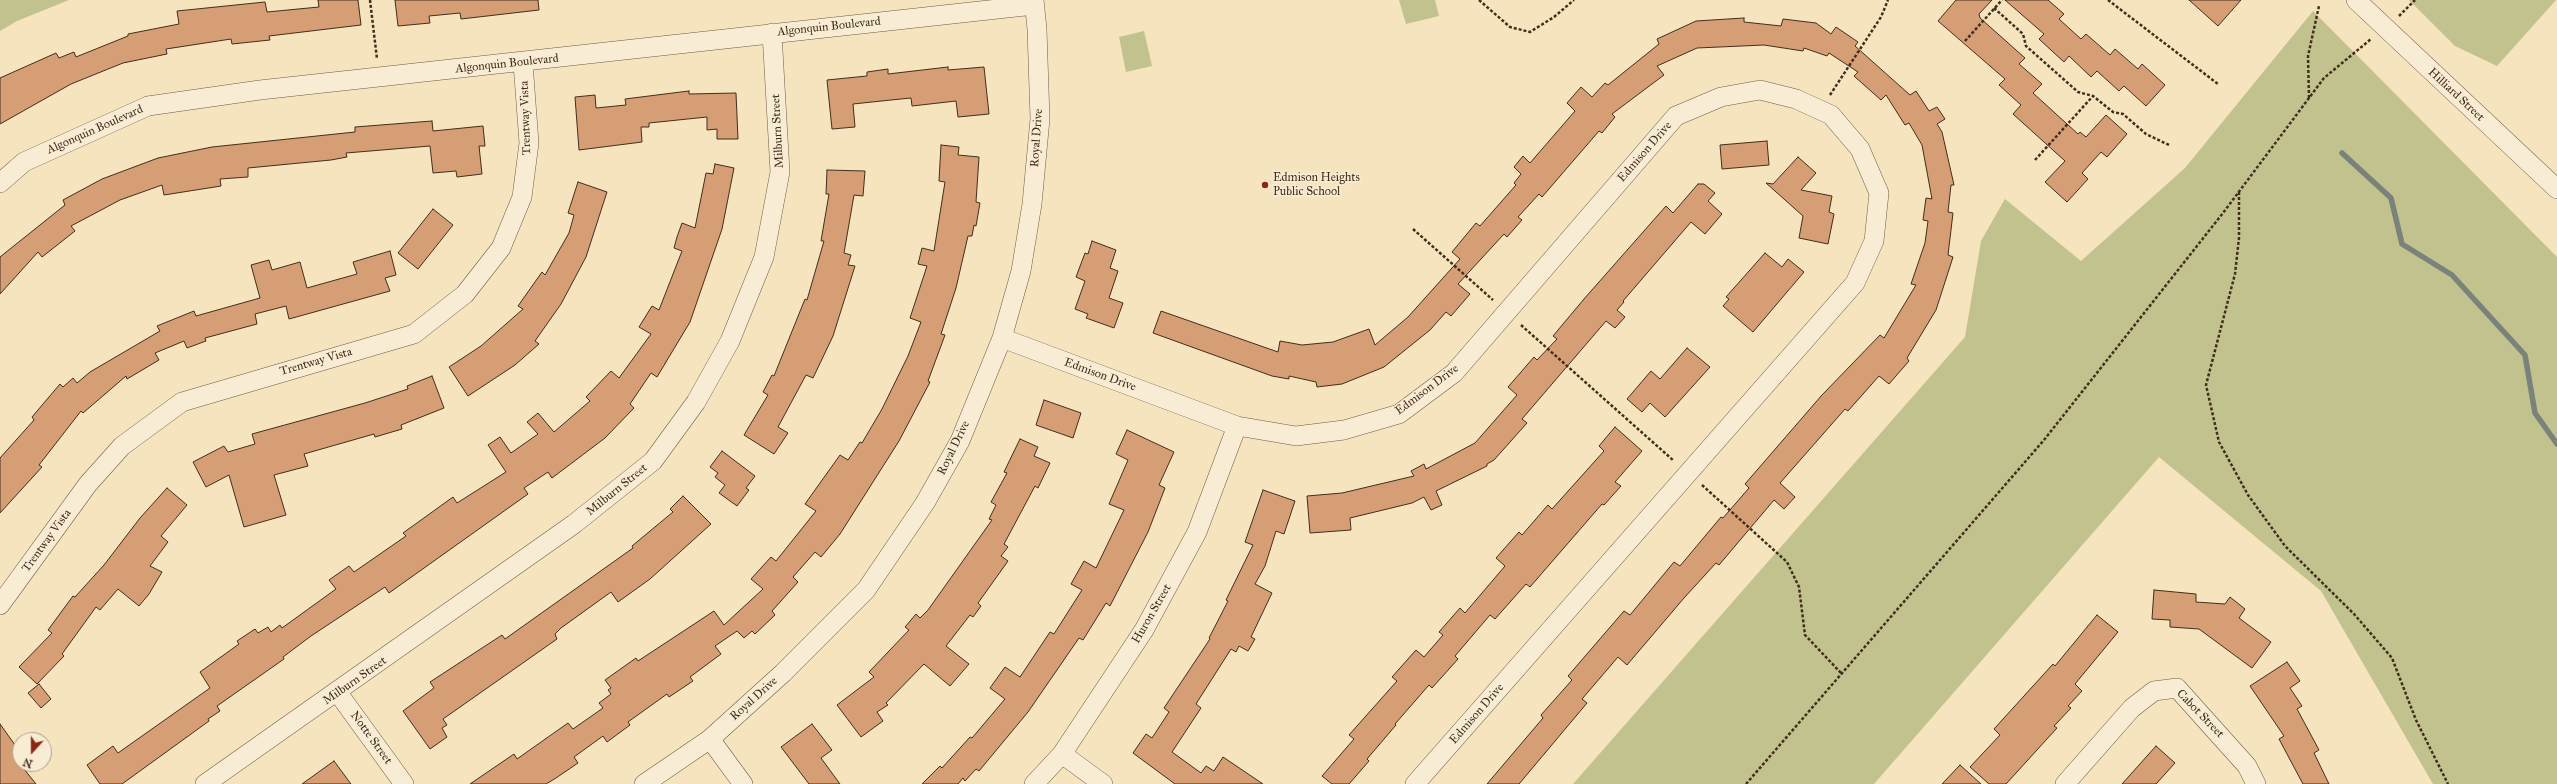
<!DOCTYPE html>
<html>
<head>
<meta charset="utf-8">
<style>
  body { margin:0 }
  #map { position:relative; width:2557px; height:784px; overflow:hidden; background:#f5e4bd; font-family:"IM FELL Great Primer",serif }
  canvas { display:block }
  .north { position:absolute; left:12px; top:732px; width:40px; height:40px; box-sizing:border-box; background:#f8edd4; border:1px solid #b0a08b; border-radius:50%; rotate:201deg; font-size:11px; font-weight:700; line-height:16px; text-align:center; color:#432d1d }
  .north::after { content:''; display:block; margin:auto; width:14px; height:18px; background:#8f2418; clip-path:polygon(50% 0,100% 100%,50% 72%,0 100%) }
</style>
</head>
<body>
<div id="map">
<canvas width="2557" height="784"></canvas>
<div class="north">N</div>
</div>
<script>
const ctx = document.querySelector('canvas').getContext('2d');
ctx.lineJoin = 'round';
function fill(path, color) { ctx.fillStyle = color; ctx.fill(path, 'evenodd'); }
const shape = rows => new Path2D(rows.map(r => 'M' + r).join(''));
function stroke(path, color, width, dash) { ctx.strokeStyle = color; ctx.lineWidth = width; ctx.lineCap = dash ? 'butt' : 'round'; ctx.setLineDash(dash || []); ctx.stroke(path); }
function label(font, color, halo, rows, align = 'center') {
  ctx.font = font + ' "IM FELL Great Primer",serif'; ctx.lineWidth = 3; ctx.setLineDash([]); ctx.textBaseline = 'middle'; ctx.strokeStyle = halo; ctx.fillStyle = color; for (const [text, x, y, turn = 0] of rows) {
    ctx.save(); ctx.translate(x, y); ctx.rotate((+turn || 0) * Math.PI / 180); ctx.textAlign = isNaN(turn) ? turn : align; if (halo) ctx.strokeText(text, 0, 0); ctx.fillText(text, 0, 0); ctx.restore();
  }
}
const green = shape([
  [0,0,69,0,17,21,0,31],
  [1399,0,1435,0,1439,16,1406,24],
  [2409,0,2556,0,2497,66,2455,46],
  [2313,11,2557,257,2557,784,2433,784,2321,591,2159,457,1874,784,1573,784,1965,337,1981,241,2005,199,2081,261,2185,168],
  [1144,31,1152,66,1126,72,1119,37]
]);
const stream = shape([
  [2342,153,2391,198,2402,244,2452,275,2525,355,2535,413,2557,444]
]);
const building = shape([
  [318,0,358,0,361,25,269,36,270,40,232,44,231,39,166,49,167,54,123,63,71,84,0,124,0,78,56,53,59,58,74,52,76,57,128,36,128,34,179,24,177,11,265,2,267,12,319,7,318,0],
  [395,0,538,0,539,10,461,19,460,13,429,16,430,23,398,26,395,0],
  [1956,0,1992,0,1979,14,1980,18,2025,58,2019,64,2042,84,2033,93,2078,134,2080,132,2086,137,2106,115,2127,134,2107,157,2101,152,2082,173,2088,179,2067,202,2045,182,2065,161,2013,114,2021,105,1999,85,2005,79,1938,21,1956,0],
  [2005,0,2048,0,2064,14,2059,19,2081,39,2086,34,2110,55,2115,49,2138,69,2142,64,2165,85,2146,106,2124,86,2119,91,2097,71,2091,77,2069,56,2064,62,2039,39,2044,34,2005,0],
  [2189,0,2241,0,2218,26,2189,0],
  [1744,18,1744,22,1781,26,1783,19,1816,23,1831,34,1836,27,1858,42,1855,46,1910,95,1916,91,1929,111,1937,107,1945,119,1937,124,1942,132,1954,185,1951,185,1948,212,1953,213,1948,255,1953,257,1936,310,1907,358,1909,361,1889,384,1879,376,1848,411,1845,409,1780,483,1795,497,1784,509,1774,500,1719,565,1716,563,1684,598,1627,665,1618,657,1582,699,1587,703,1519,784,1487,784,1543,718,1541,715,1572,680,1568,676,1624,611,1630,615,1674,562,1680,566,1721,517,1723,518,1749,488,1745,484,1822,395,1880,335,1884,338,1916,285,1911,284,1925,243,1928,221,1923,220,1926,198,1932,199,1922,145,1909,123,1905,125,1886,95,1881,100,1854,76,1858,72,1829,53,1827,56,1804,48,1803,51,1764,45,1697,48,1657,66,1664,75,1612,114,1615,117,1602,133,1599,131,1542,197,1539,194,1518,217,1522,220,1507,237,1504,234,1458,284,1470,294,1451,316,1446,312,1430,330,1384,367,1342,384,1317,387,1316,382,1289,376,1289,379,1272,376,1153,333,1161,311,1278,352,1280,341,1302,345,1333,342,1369,329,1375,345,1408,317,1460,259,1452,252,1476,223,1480,226,1516,185,1514,183,1521,174,1514,167,1523,156,1530,163,1575,111,1567,103,1581,87,1592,97,1605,83,1608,85,1659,44,1657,39,1696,21,1744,18],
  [948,67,948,70,984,67,989,114,958,117,956,101,912,106,911,98,891,100,853,104,855,127,832,129,827,80,867,76,867,72,888,69,888,74,948,67],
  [689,91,689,94,736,93,738,139,717,139,717,129,707,130,707,117,649,123,649,127,641,127,642,142,579,150,575,97,595,95,596,108,626,105,625,99,689,91],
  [432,121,433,131,483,126,485,146,479,146,482,174,457,177,456,171,433,173,430,146,346,153,347,157,331,160,248,168,248,177,220,179,221,186,164,195,162,185,120,200,71,226,75,231,42,257,38,252,0,294,0,257,65,205,63,200,102,179,158,158,212,147,355,132,355,127,432,121],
  [1767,141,1769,165,1722,169,1720,145,1767,141],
  [941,145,959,147,958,155,979,157,976,202,980,203,976,226,974,225,972,236,968,236,956,288,941,334,945,335,928,381,930,382,899,441,840,534,821,557,815,552,793,577,798,582,772,611,775,615,755,634,752,631,744,638,737,631,715,646,721,654,690,677,693,681,669,697,667,694,628,722,630,725,607,742,603,736,574,757,578,763,556,778,546,784,470,784,514,754,517,759,568,723,573,729,603,708,599,703,611,694,608,690,611,688,605,680,636,658,638,661,714,611,724,625,763,589,751,579,771,557,776,561,816,511,805,504,840,455,848,460,860,442,862,443,882,409,908,356,921,322,910,318,927,266,918,264,922,248,934,251,945,182,939,181,941,145],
  [1798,157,1816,173,1801,190,1832,196,1829,212,1834,214,1828,244,1799,238,1803,216,1766,183,1773,184,1798,157],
  [715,164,734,168,722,229,690,322,657,377,651,373,630,404,634,408,605,438,552,478,548,472,524,488,528,494,389,593,385,587,311,636,283,657,284,659,217,706,220,711,208,719,209,721,122,784,100,784,87,765,113,746,118,753,210,688,200,672,239,644,237,641,255,629,258,633,268,627,271,632,280,625,282,628,336,589,329,580,349,566,354,572,406,536,403,533,453,497,457,503,506,472,488,445,500,437,511,453,538,434,527,422,538,413,554,432,590,401,586,397,611,371,619,378,651,334,639,327,652,306,659,310,682,251,674,248,677,237,682,223,695,228,706,173,713,174,715,164],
  [827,170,865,171,863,196,854,195,844,253,851,255,848,265,855,266,833,336,813,378,806,375,778,427,788,433,774,454,744,435,768,395,763,392,772,375,774,376,805,299,807,300,824,241,821,241,829,194,826,194,827,170],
  [578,182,607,192,586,257,561,304,535,341,539,344,515,365,468,396,449,367,481,346,523,309,518,306,542,272,545,275,569,233,574,215,568,213,578,182],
  [1698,184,1704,184,1715,193,1708,201,1722,214,1705,234,1691,222,1623,301,1624,302,1617,310,1625,317,1615,328,1606,321,1522,419,1527,423,1494,460,1487,464,1487,466,1436,491,1442,505,1431,510,1424,497,1412,503,1350,518,1351,530,1310,533,1307,496,1342,493,1414,476,1411,471,1424,464,1426,469,1475,443,1517,395,1508,387,1534,357,1537,360,1557,339,1553,336,1584,299,1666,206,1673,213,1698,184],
  [433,209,453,225,418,269,398,253,433,209],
  [1092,241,1116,250,1110,268,1118,271,1109,298,1123,303,1114,328,1086,318,1088,314,1075,309,1085,281,1076,277,1085,253,1088,254,1092,241],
  [390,251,396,275,385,278,390,291,289,319,286,306,255,314,257,324,205,338,206,341,187,348,184,341,155,353,159,360,127,379,126,376,83,413,81,411,39,465,42,467,0,513,0,458,34,420,32,417,60,384,63,387,73,378,77,383,90,372,160,331,157,326,194,311,196,316,260,298,251,265,269,260,272,270,300,262,307,288,357,274,353,262,390,251],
  [1765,253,1782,267,1788,259,1804,272,1753,332,1723,306,1729,299,1726,297,1765,253],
  [1687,348,1710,367,1665,417,1650,403,1642,412,1627,399,1651,371,1660,379,1687,348],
  [432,376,444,408,401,425,402,429,375,437,374,434,304,454,308,466,274,475,286,515,244,527,229,475,206,487,193,462,224,446,228,452,255,444,252,434,365,403,408,389,407,386,432,376],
  [1044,400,1081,413,1073,438,1036,425,1044,400],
  [1615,427,1642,451,1615,482,1621,486,1604,505,1602,504,1530,587,1526,584,1495,619,1490,615,1455,656,1458,659,1432,688,1429,685,1395,724,1396,725,1367,759,1369,761,1349,784,1332,784,1322,776,1354,739,1349,735,1397,681,1392,677,1416,650,1424,657,1443,635,1439,632,1460,608,1465,613,1505,566,1496,558,1519,532,1522,535,1548,505,1552,509,1604,451,1599,446,1615,427],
  [1127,430,1174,452,1159,485,1165,488,1148,532,1110,606,1106,603,1083,640,1079,638,1028,712,979,771,976,769,965,781,963,778,958,784,922,784,940,766,942,768,970,737,972,738,1005,699,990,688,1005,667,1020,677,1050,632,1054,634,1082,590,1071,584,1084,561,1096,568,1124,510,1109,504,1128,460,1116,454,1127,430],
  [1020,439,1038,447,1034,456,1050,463,1038,488,1035,486,1004,544,1008,547,1001,556,1008,561,978,603,981,606,973,617,970,615,946,646,969,664,950,686,924,664,886,703,888,705,877,712,883,721,861,737,837,705,874,677,869,672,909,630,905,627,916,614,920,618,928,610,992,520,989,519,996,505,991,502,1007,473,1004,472,1020,439],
  [722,451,755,476,746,488,749,490,737,506,719,493,725,485,715,477,718,473,710,467,722,451],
  [167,488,187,505,161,536,168,542,150,566,162,572,149,594,139,606,118,589,100,610,96,607,62,654,64,656,37,684,19,667,52,633,48,630,73,596,75,597,104,565,140,518,167,488],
  [1263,490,1295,501,1284,534,1276,531,1265,566,1255,584,1272,593,1251,637,1255,639,1248,651,1239,646,1236,652,1231,649,1196,704,1201,708,1172,752,1201,773,1206,766,1214,771,1223,757,1263,784,1175,784,1133,753,1146,734,1152,738,1169,712,1164,708,1210,639,1209,638,1228,601,1226,600,1253,545,1245,542,1263,490],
  [683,496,711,524,650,579,618,602,611,592,561,628,555,634,557,639,443,719,447,725,442,728,447,737,430,749,403,711,434,688,430,682,502,635,505,639,633,548,632,546,673,512,670,509,683,496],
  [2154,590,2196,594,2196,602,2225,604,2230,597,2245,609,2239,618,2271,642,2252,668,2199,629,2170,627,2170,620,2152,619,2154,590],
  [2097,615,2118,632,2075,684,2082,691,2068,706,2071,708,2054,726,2057,728,2006,784,1989,784,1970,767,2000,735,1994,729,2053,664,2055,666,2097,615],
  [2287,662,2300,681,2290,688,2302,706,2297,709,2319,750,2314,753,2329,784,2303,784,2279,739,2284,736,2250,686,2287,662],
  [39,684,51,699,41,708,28,693,39,684],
  [0,724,20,752,20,764,36,784,0,784,0,724],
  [812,724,832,750,821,758,840,784,809,784,781,747,812,724],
  [2156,746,2175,763,2156,784,2122,784,2156,746],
  [334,761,351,784,302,784,334,761],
  [1960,765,1981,784,1942,784,1960,765]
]);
const path = shape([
  [370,0,377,59],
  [1479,0,1510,27,1530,32,1554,17,1574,0],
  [2108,0,2218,84],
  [1994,8,2023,34,2026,46,2078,92,2093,96,2113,112,2123,114,2146,134,2169,145],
  [2399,16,2415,0],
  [1965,41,2002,0],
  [1830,95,1881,17,1888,0],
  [2309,98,2308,56,2319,6],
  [2035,160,2093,96],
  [2239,192,2239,238,2235,274,2206,385,2219,442,2248,495,2285,546,2354,614,2392,658,2416,720,2448,784],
  [1413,229,1493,300],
  [1521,325,1674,461],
  [1702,485,1787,562,1799,587,1805,635,1841,673],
  [1746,784,2044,440,2223,213,2324,78,2371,39]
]);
const minor = shape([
  [2356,0,2557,189],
  [0,183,24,162,148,106,260,90,1034,5],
  [1002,338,1237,426,1296,436,1344,430,1399,414,1454,373,1676,116,1721,97,1760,90,1796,99,1831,115,1860,149,1879,193,1874,241,1855,283,1415,784],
  [0,605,88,484,122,446,182,402,414,334,465,294,501,248,522,197,529,143,523,63],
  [338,693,404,784],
  [710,739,743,784],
  [1062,754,1103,784],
  [205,784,574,524,653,461,696,402,730,341,764,257,780,172,772,33],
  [644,784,710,739,783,673,866,590,925,503,960,441,1002,338,1021,271,1032,204,1040,119,1037,29,1034,0],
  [1034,784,1062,754,1144,630,1197,532,1237,426],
  [2065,784,2132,708,2154,691,2177,688,2247,766,2256,784]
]);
const markers = [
  [1265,185,4,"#8f2418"]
];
const streetNames = [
  ["Algonquin Boulevard",829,27,-6],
  ["Algonquin Boulevard",507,64,-6],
  ["Hilliard Street",2456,95,43],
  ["Trentway Vista",526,118,-92],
  ["Algonquin Boulevard",95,130,-24],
  ["Milburn Street",778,131,-93],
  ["Royal Drive",1037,138,-86],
  ["Edmison Drive",1645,152,-49],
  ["Trentway Vista",316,362,-16],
  ["Edmison Drive",1100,375,20],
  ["Edmison Drive",1427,390,-37],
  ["Royal Drive",954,448,-64],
  ["Milburn Street",617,490,-39],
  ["Trentway Vista",47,541,-54],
  ["Huron Street",1152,614,-60],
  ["Milburn Street",355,681,-35],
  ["Royal Drive",754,699,-42],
  ["Edmison Drive",1477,714,-49],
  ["Cabot Street",2200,714,46],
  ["Notte Street",371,738,54]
];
const poiNames = [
  ["Edmison Heights",1273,178],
  ["Public School",1273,192]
];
fill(green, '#c1c28d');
stroke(stream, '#7a837b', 5.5);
fill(building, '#d59e74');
stroke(building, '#432d1d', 1);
stroke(minor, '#705b45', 20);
stroke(path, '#432d1d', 2.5, [3, 2]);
stroke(minor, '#f8edd4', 19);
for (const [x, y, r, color] of markers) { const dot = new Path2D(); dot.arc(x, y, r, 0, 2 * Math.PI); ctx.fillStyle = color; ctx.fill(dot); stroke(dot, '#f8edd4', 1.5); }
label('12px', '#432d1d', '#f8edd4', streetNames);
label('12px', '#432d1d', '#f8edd4', poiNames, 'left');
</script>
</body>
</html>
